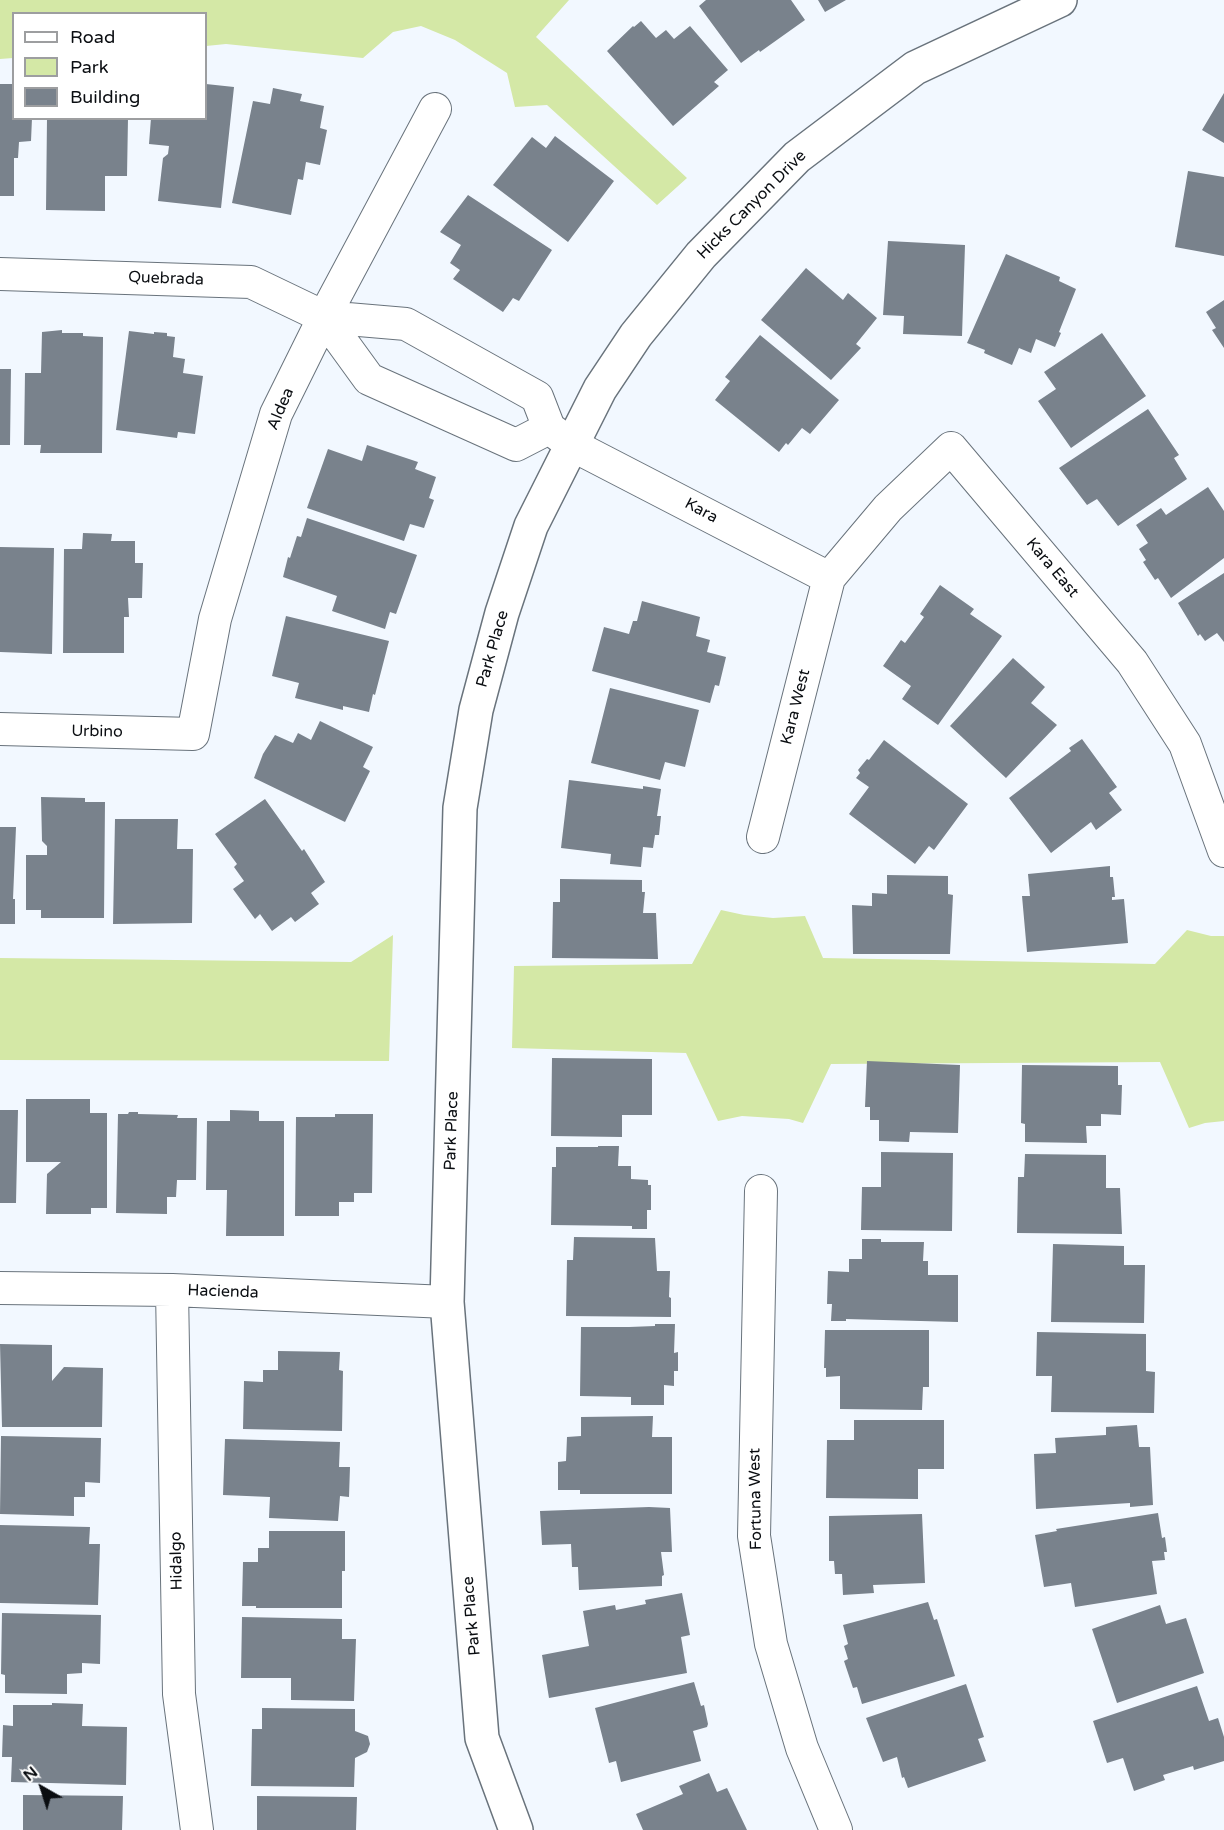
<!DOCTYPE html>
<html>
<head>
<meta charset="utf-8">
<style>
  body { margin:0 }
  #map { position:relative; width:1224px; height:1830px; overflow:hidden; background:#f2f8ff; font-family:"Varela Round",sans-serif }
  canvas { display:block }
  .legend { position:absolute; left:12px; top:12px; width:195px; height:108px; box-sizing:border-box; background:#fff; border:2px solid #9d9ea0; margin:0; padding:8px 10px; list-style:none; font-size:18px; color:#0a0d11 }
  .legend li { display:flex; align-items:center; gap:12px; height:30px }
  .legend b { width:30px; border:2px solid #9d9ea0 }
  .north { position:absolute; left:12px; top:1758px; width:60px; height:60px; -webkit-text-stroke:4px #fff; paint-order:stroke; rotate:321deg; font-size:16px; font-weight:700; line-height:24px; text-align:center; color:#0a0d11 }
  .north::after { content:''; display:block; margin:auto; width:21px; height:27px; background:#0a0d11; clip-path:polygon(50% 0,100% 100%,50% 72%,0 100%) }
</style>
</head>
<body>
<div id="map">
<canvas width="1224" height="1830"></canvas>
<ul class="legend">
<li><b style="height:8px;background:#fff"></b>Road</li>
<li><b style="height:16px;background:#d4e8a6"></b>Park</li>
<li><b style="height:16px;background:#79828c"></b>Building</li>
</ul>
<div class="north">N</div>
</div>
<script>
const ctx = document.querySelector('canvas').getContext('2d');
ctx.lineJoin = 'round';
function fill(path, color) { ctx.fillStyle = color; ctx.fill(path, 'evenodd'); }
const shape = rows => new Path2D(rows.map(r => 'M' + r).join(''));
function stroke(path, color, width, dash) { ctx.strokeStyle = color; ctx.lineWidth = width; ctx.lineCap = dash ? 'butt' : 'round'; ctx.setLineDash(dash || []); ctx.stroke(path); }
function label(font, color, halo, rows, align = 'center') {
  ctx.font = font + ' "Varela Round",sans-serif'; ctx.lineWidth = 4.5; ctx.setLineDash([]); ctx.textBaseline = 'middle'; ctx.strokeStyle = halo; ctx.fillStyle = color; for (const [text, x, y, turn = 0] of rows) {
    ctx.save(); ctx.translate(x, y); ctx.rotate((+turn || 0) * Math.PI / 180); ctx.textAlign = isNaN(turn) ? turn : align; if (halo) ctx.strokeText(text, 0, 0); ctx.fillText(text, 0, 0); ctx.restore();
  }
}
const green = shape([
  [0,0,569,0,536,37,687,178,657,205,547,105,515,107,507,73,455,40,421,26,393,32,363,58,226,44,206,46,206,14,14,14,13,58,0,59],
  [721,910,744,915,773,918,805,916,823,958,1155,964,1187,930,1211,936,1224,936,1224,1121,1205,1123,1189,1128,1160,1062,831,1064,803,1123,789,1119,742,1116,718,1121,686,1053,512,1048,514,966,692,964],
  [393,935,389,1061,0,1060,0,958,351,962]
]);
const building = shape([
  [706,0,791,0,805,20,760,52,759,50,741,63,699,6],
  [818,0,846,0,825,12],
  [641,21,656,38,666,30,674,39,690,26,728,70,714,82,719,86,673,126,607,51,633,26,634,27],
  [0,84,14,84,14,118,32,118,31,141,19,142,18,158,14,158,14,196,0,196],
  [206,84,234,87,221,208,158,201,163,158,168,154,169,146,149,144,151,118,206,118],
  [273,88,302,94,300,101,324,106,320,128,327,130,320,165,306,162,303,180,298,179,291,215,232,203,253,101,270,104],
  [1224,93,1224,143,1202,130],
  [47,118,128,118,127,176,105,176,105,211,46,210],
  [555,136,614,181,568,242,493,185,532,137,546,148],
  [1188,171,1224,177,1224,256,1175,247],
  [468,195,552,250,519,301,513,298,503,312,453,279,460,270,450,263,461,245,440,232],
  [888,241,965,245,962,336,903,334,904,316,883,315],
  [1006,254,1060,277,1059,281,1076,289,1059,332,1061,333,1055,347,1036,339,1031,353,1019,348,1012,365,984,353,985,350,967,343],
  [806,268,843,300,848,293,877,318,856,344,861,348,831,380,761,320],
  [1224,300,1224,348,1212,330,1216,328,1206,312],
  [62,330,62,333,83,333,83,336,103,337,102,453,40,453,41,445,24,445,25,373,41,373,42,332],
  [129,331,154,334,154,332,167,333,167,336,175,337,173,357,185,359,183,373,203,376,195,434,178,432,177,438,116,430],
  [1102,333,1146,396,1071,448,1038,401,1056,389,1044,372],
  [760,335,839,400,810,434,802,428,788,445,786,443,779,452,715,400,730,381,725,377],
  [0,369,11,369,10,445,0,445],
  [1148,409,1179,455,1174,458,1187,479,1118,526,1097,499,1087,505,1059,468],
  [367,445,418,462,415,469,436,477,429,498,434,500,424,528,410,524,404,541,307,508,328,449,362,461],
  [1208,487,1224,511,1224,558,1171,598,1158,578,1155,580,1143,562,1146,560,1139,549,1148,543,1136,525,1161,508,1166,515],
  [307,518,417,555,396,614,390,612,385,629,332,611,337,596,283,577,288,557,290,558,297,536,301,537],
  [83,533,112,534,111,541,135,541,135,563,143,563,142,598,128,598,129,617,124,617,124,653,63,653,64,549,82,549],
  [0,547,54,548,52,654,0,652],
  [1224,573,1224,642,1217,633,1205,641,1200,634,1198,636,1178,603],
  [940,585,974,609,970,614,1002,636,938,725,902,699,911,686,883,666,901,640,905,643,924,617,920,614],
  [642,601,700,617,696,636,710,640,707,652,726,657,719,686,715,685,710,703,592,671,604,627,629,634,633,621,637,621],
  [286,616,389,641,375,695,373,694,369,712,343,706,343,710,295,698,299,683,272,676],
  [1013,658,1045,687,1031,703,1057,725,1006,778,950,726],
  [610,688,699,710,685,767,665,762,660,780,591,763],
  [320,721,373,747,363,767,370,771,345,822,254,778,263,754,275,735,293,743,298,733,311,740],
  [1082,739,1117,787,1109,793,1122,810,1096,830,1091,822,1051,853,1009,798,1071,751,1069,748],
  [884,740,968,804,934,850,929,846,915,864,849,814,869,787,856,778,860,773,858,770,867,759,869,760],
  [569,780,643,789,643,786,661,789,657,816,661,816,659,835,655,835,653,848,643,847,641,867,610,864,611,854,561,848],
  [41,797,85,798,85,802,105,802,104,918,41,918,41,910,26,910,26,855,47,855,47,846,42,841],
  [265,799,302,851,304,849,325,882,311,893,319,904,295,922,291,917,272,931,260,914,255,919,233,889,244,881,234,867,237,864,215,834],
  [115,819,178,819,177,849,193,849,192,923,113,924],
  [0,827,16,827,13,899,15,899,15,924,0,924],
  [1110,866,1110,877,1113,877,1115,897,1112,897,1112,900,1124,899,1128,943,1027,952,1022,896,1030,896,1028,874],
  [887,875,948,876,948,894,953,895,950,954,853,954,852,905,872,906,872,893,887,894],
  [560,879,642,880,642,892,645,892,643,913,656,913,658,959,552,958,553,902,560,902],
  [552,1058,652,1059,652,1115,622,1115,622,1137,551,1136],
  [867,1061,960,1065,958,1133,910,1132,909,1142,879,1141,879,1120,870,1120,870,1107,865,1107],
  [1022,1065,1118,1066,1118,1085,1122,1085,1121,1115,1101,1114,1101,1126,1086,1126,1087,1143,1025,1142,1025,1124,1021,1123],
  [26,1099,90,1099,90,1113,107,1113,107,1208,91,1208,91,1214,46,1214,47,1174,61,1162,26,1162],
  [0,1110,18,1110,16,1203,0,1203],
  [230,1110,259,1111,259,1121,284,1121,284,1236,226,1236,227,1190,206,1190,207,1121,230,1121],
  [129,1112,138,1112,138,1114,178,1115,177,1118,197,1118,196,1180,177,1180,176,1197,167,1197,167,1214,116,1213,118,1114,128,1114],
  [335,1114,373,1114,372,1193,354,1193,354,1202,339,1202,339,1216,295,1216,296,1117,335,1117],
  [598,1146,619,1146,618,1166,631,1166,631,1179,648,1180,648,1185,651,1185,651,1210,647,1210,647,1229,632,1229,632,1226,551,1225,552,1167,556,1167,556,1147,598,1147],
  [881,1152,953,1153,952,1231,861,1230,862,1187,881,1187],
  [1025,1154,1106,1155,1106,1188,1120,1188,1122,1234,1017,1233,1018,1177,1024,1177],
  [574,1237,655,1238,657,1271,670,1271,669,1297,671,1298,671,1317,566,1316,567,1260,573,1260],
  [862,1239,881,1239,881,1242,924,1242,923,1261,928,1261,928,1275,958,1275,958,1322,846,1319,846,1321,831,1321,832,1304,827,1304,828,1271,849,1272,849,1259,862,1259],
  [1053,1244,1124,1246,1124,1265,1145,1265,1144,1323,1051,1322],
  [655,1324,675,1324,674,1353,678,1352,678,1371,674,1371,674,1386,664,1385,664,1405,631,1405,631,1397,580,1396,581,1327,629,1327,655,1326],
  [825,1330,929,1330,929,1387,923,1387,922,1410,840,1409,840,1376,826,1377,826,1368,824,1368],
  [1037,1332,1146,1334,1146,1371,1155,1372,1154,1413,1051,1412,1052,1376,1036,1376],
  [0,1344,52,1345,52,1381,64,1367,103,1368,102,1427,2,1427],
  [278,1351,340,1352,339,1370,343,1371,342,1431,243,1429,244,1381,263,1382,263,1370,278,1370],
  [653,1416,652,1437,672,1437,672,1494,580,1494,580,1490,558,1490,558,1462,566,1461,567,1437,581,1436,581,1417],
  [854,1420,944,1420,944,1469,918,1469,918,1499,826,1498,827,1440,854,1440],
  [1137,1425,1139,1447,1150,1447,1153,1505,1130,1507,1130,1503,1036,1509,1034,1454,1056,1453,1055,1438,1106,1435,1106,1427],
  [1,1436,101,1438,100,1483,85,1482,85,1497,74,1497,74,1516,0,1514],
  [225,1439,340,1442,339,1467,350,1467,349,1497,340,1496,338,1521,269,1518,270,1497,223,1495],
  [649,1507,670,1508,672,1552,661,1552,664,1575,662,1576,662,1586,579,1590,578,1567,572,1567,571,1544,542,1545,540,1511],
  [1158,1513,1162,1538,1165,1537,1167,1552,1164,1552,1165,1560,1152,1561,1157,1594,1075,1607,1071,1583,1044,1587,1035,1535,1057,1531,1056,1529],
  [922,1514,925,1583,873,1585,874,1593,843,1595,842,1574,835,1574,834,1561,829,1561,829,1516],
  [0,1525,90,1527,89,1544,100,1544,98,1605,0,1603],
  [269,1531,345,1531,345,1571,342,1571,342,1608,256,1608,256,1606,242,1606,243,1562,258,1562,258,1548,269,1548],
  [682,1593,690,1635,681,1637,687,1673,549,1698,542,1655,589,1646,583,1611,615,1605,616,1610,646,1604,645,1600],
  [928,1602,934,1620,937,1619,955,1676,862,1704,857,1687,853,1688,844,1661,848,1659,844,1646,848,1644,843,1625],
  [1160,1605,1166,1624,1186,1618,1204,1673,1117,1703,1092,1629],
  [2,1613,101,1615,100,1664,82,1663,82,1673,67,1674,67,1694,5,1693,5,1675,1,1674],
  [242,1617,342,1619,342,1639,356,1639,354,1701,291,1700,291,1678,241,1678],
  [694,1682,701,1706,704,1705,708,1724,707,1727,693,1731,701,1761,621,1782,616,1761,609,1763,595,1708],
  [966,1684,984,1737,978,1739,986,1761,908,1788,904,1777,902,1778,897,1757,883,1762,866,1718],
  [1197,1686,1209,1721,1218,1718,1224,1737,1224,1761,1194,1770,1193,1766,1163,1775,1165,1780,1134,1791,1123,1758,1107,1763,1093,1721],
  [52,1703,83,1704,82,1726,127,1727,126,1785,11,1782,12,1757,2,1757,3,1725,13,1726,13,1705,52,1705],
  [262,1708,355,1709,355,1731,368,1736,370,1744,367,1752,355,1758,354,1787,251,1786,252,1729,262,1729],
  [709,1773,717,1792,727,1788,747,1830,643,1830,636,1814,683,1794,679,1786],
  [23,1795,123,1796,122,1830,23,1830],
  [257,1796,357,1797,356,1830,257,1830]
]);
const minor = shape([
  [0,274,251,282,324,317,406,324,537,397,549,428,572,445,829,578],
  [324,317,369,379,516,445,549,428],
  [0,729,193,734,215,619,276,414,324,317,435,109],
  [763,837,829,578,888,508,951,448,1132,662,1185,744,1224,851],
  [761,1191,754,1536,771,1644,802,1748,836,1830],
  [0,1288,172,1290,447,1302],
  [172,1290,179,1694,197,1830]
]);
const tertiary = shape([
  [516,1830,482,1738,447,1302,460,808,476,710,502,613,531,526,600,389,636,335,701,255,797,157,915,68,1060,0]
]);
const streetNames = [
  ["Hicks Canyon Drive",752,205,-45],
  ["Quebrada",166,279,2],
  ["Aldea",281,409,-67],
  ["Kara",701,511,28],
  ["Kara East",1052,568,50],
  ["Park Place",493,649,-74],
  ["Kara West",796,707,-76],
  ["Urbino",97,732,1],
  ["Park Place",452,1131,-88],
  ["Hacienda",223,1292,2],
  ["Fortuna West",756,1499,-91],
  ["Hidalgo",177,1561,-91],
  ["Park Place",472,1616,-95]
];
fill(green, '#d4e8a6');
fill(building, '#79828c');
stroke(minor, '#69737c', 34);
stroke(tertiary, '#69737c', 36);
stroke(minor, '#fff', 32);
stroke(tertiary, '#fff', 33);
label('16px', '#0a0d11', '#fff', streetNames);
</script>
</body>
</html>
